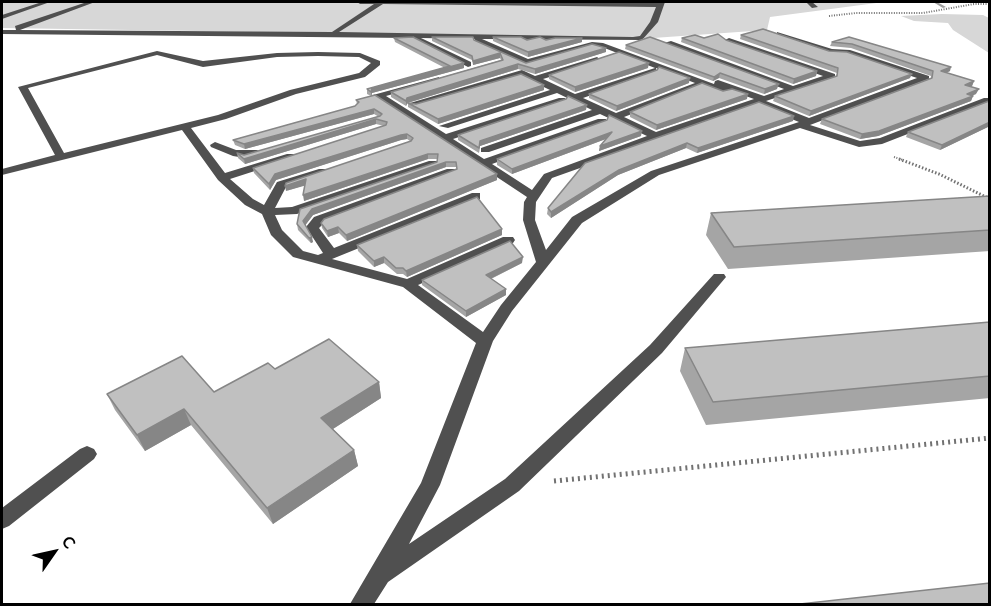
<!DOCTYPE html>
<html>
<head>
<meta charset="utf-8">
<style>
  body { margin:0 }
  #map { position:relative; width:991px; height:606px; overflow:hidden; background:#fff; font-family:Lato,sans-serif }
  canvas { display:block }
  .frame { position:absolute; inset:0; border:3px solid #000; pointer-events:none }
  .north { position:absolute; left:24px; top:522px; width:60px; height:60px; -webkit-text-stroke:4px #fff; paint-order:stroke; rotate:56deg; font-size:16px; font-weight:700; line-height:24px; text-align:center; color:#000 }
  .north::after { content:''; display:block; margin:auto; width:21px; height:27px; background:#000; clip-path:polygon(50% 0,100% 100%,50% 72%,0 100%) }
</style>
</head>
<body>
<div id="map">
<canvas width="991" height="606"></canvas>
<div class="frame"></div>
<div class="north">С</div>
</div>
<script>
const ctx = document.querySelector('canvas').getContext('2d');
ctx.lineJoin = 'round';
function fill(path, color) { ctx.fillStyle = color; ctx.fill(path, 'evenodd'); }
const shape = rows => new Path2D(rows.map(r => 'M' + r).join(''));
function stroke(path, color, width, dash) { ctx.strokeStyle = color; ctx.lineWidth = width; ctx.lineCap = dash ? 'butt' : 'round'; ctx.setLineDash(dash || []); ctx.stroke(path); }
const green = shape([
  [2,2,884,2,770,17,767,30,653,38,2,28],
  [942,14,983,15,989,18,989,53,953,30,948,23,914,21,901,16]
]);
const stream = shape([
  [933,2,937,2,946,7,943,8,933,2]
]);
const pathFar2 = shape([
  [829,16,856,13,923,13,974,4,990,4],
  [894,157,903,160]
]);
const pathFar1 = shape([
  [899,159,939,174,990,199]
]);
const path = shape([
  [554,481,990,438]
]);
const minor = shape([
  [42,2,50,2,2,19,2,15,42,2],
  [87,2,95,2,20,30,332,32,374,4,360,4,357,2,665,2,658,22,642,40,482,39,528,59,592,42,603,43,714,84,715,81,718,80,764,96,784,89,664,43,671,41,793,86,823,76,726,42,725,40,729,38,835,74,835,78,766,101,809,118,917,78,846,54,828,53,777,36,777,32,832,49,850,50,929,76,929,80,810,125,860,141,880,138,984,98,990,98,990,102,882,144,859,147,800,128,659,175,582,223,512,311,493,341,440,485,409,544,505,479,650,345,714,274,724,274,726,277,662,353,519,491,388,582,374,604,350,604,421,483,476,343,403,287,293,257,271,235,262,214,245,205,218,180,182,130,2,175,2,169,55,155,18,87,157,51,203,61,277,53,318,52,360,53,380,61,380,65,365,77,296,94,226,119,191,128,225,173,287,154,295,154,295,158,230,179,253,199,264,205,277,182,319,169,327,169,327,173,286,187,275,208,292,207,429,161,437,161,437,165,297,214,275,215,282,230,303,251,318,255,323,253,306,227,314,217,447,169,455,169,455,173,324,223,319,228,334,248,472,193,480,193,480,199,332,259,407,279,503,237,513,237,515,240,513,243,418,285,483,332,501,305,536,262,523,220,524,202,527,197,373,95,439,77,439,81,386,96,446,134,559,98,565,98,565,102,453,139,484,159,598,119,606,119,606,123,492,164,532,190,544,174,647,136,600,114,489,152,481,152,481,148,592,110,557,93,448,128,439,126,550,90,521,76,413,108,408,105,410,103,522,70,535,76,597,57,601,60,600,62,543,79,575,94,655,68,602,47,592,46,527,65,475,42,475,39,421,38,471,62,471,66,468,67,411,38,2,34,2,30,16,30,15,26,87,2],
  [383,4,656,7,650,22,640,36,633,37,339,32,383,4],
  [157,55,203,67,277,57,318,56,359,57,371,63,359,73,290,90,218,115,64,153,28,88,157,55],
  [656,68,695,83,616,113,583,98,656,72,656,68],
  [700,85,723,94,729,94,729,90,754,99,656,132,624,117,699,88,700,85],
  [757,105,799,122,651,171,572,217,546,250,535,220,536,202,552,178,757,105],
  [806,2,812,2,818,7,812,8,806,2],
  [215,142,236,150,257,150,262,153,245,158,233,156,211,147,210,145,215,142],
  [87,446,94,449,97,454,94,459,9,526,2,529,2,508,80,449,87,446]
]);
const wall = shape([
  [741,35,910,78,809,116,773,101,775,96,836,76,837,73,740,39],
  [432,37,474,40,526,63,606,52,535,74,518,69,408,103,416,104,544,85,544,90,438,124,408,107,408,103,406,106,391,97,391,92,501,60,500,58,473,65,472,60,432,41],
  [493,37,546,40,582,38,582,42,528,57,493,41],
  [849,37,950,71,946,73,974,81,972,86,970,86,976,94,972,95,973,96,971,101,878,136,860,139,820,124,822,119,931,78,931,76,851,48,830,46,832,42],
  [394,38,464,68,372,93,372,96,497,174,497,180,347,241,339,233,328,237,322,228,321,223,457,169,457,167,446,167,313,215,305,225,313,242,311,243,298,230,297,224,300,209,437,162,438,159,428,159,304,201,305,185,286,191,410,141,407,139,401,140,276,180,270,190,254,173,253,168,384,126,376,124,245,164,238,158,237,153,244,155,379,117,374,114,245,149,235,145,233,140,355,106,357,104,356,100,371,96,367,94,367,89,445,68,395,42],
  [682,38,704,38,726,40,817,71,816,76,793,84,681,42],
  [626,45,777,89,764,94,719,78,713,81,625,49],
  [648,68,575,92,549,79,549,75],
  [689,83,616,111,589,98,589,94],
  [723,91,747,99,656,130,630,117,630,112],
  [586,110,480,146,479,153,458,140,458,135],
  [607,120,641,136,599,151,600,146,606,139,512,174,497,165,497,159],
  [793,121,697,153,686,148,618,175,551,218,547,214,548,208,585,163],
  [990,126,940,150,906,137,908,132],
  [990,196,990,251,728,269,706,235,711,213],
  [502,229,502,235,407,277,403,274,397,274,384,263,374,267,358,251,357,245],
  [522,263,491,279,506,289,506,295,466,317,422,285,422,280],
  [990,322,990,398,706,425,680,371,685,348],
  [275,369,379,382,381,398,333,429,354,450,358,466,273,524,191,425,145,451,115,410,107,394,214,392]
]);
const shadedWall = shape([
  [582,38,582,42,528,57,528,52],
  [606,48,606,52,535,74,535,69],
  [500,53,500,58,473,65,473,61],
  [464,63,464,68,372,93,371,96,371,92,372,88],
  [649,63,648,68,575,92,575,87],
  [518,64,518,69,407,103,406,106,406,101,407,98],
  [951,67,950,71,939,76,941,71],
  [817,71,816,76,793,84,794,79],
  [720,73,719,78,713,81,714,77],
  [912,74,910,78,809,116,811,111],
  [690,78,689,83,616,111,617,106],
  [974,81,972,86,963,89,965,85],
  [779,84,777,89,764,94,765,89],
  [544,85,544,90,438,124,438,119],
  [979,89,976,94,965,99,967,94],
  [748,94,747,99,656,130,657,125],
  [973,96,971,101,878,136,860,139,862,134],
  [587,105,586,110,480,146,479,153,480,141],
  [374,109,374,114,245,149,244,144],
  [794,116,793,121,697,153,698,148],
  [376,119,376,124,245,164,244,159],
  [990,122,990,126,940,150,942,145],
  [642,131,641,136,599,151,600,146],
  [612,132,611,137,512,174,512,169],
  [407,134,407,139,401,140,276,180,270,190,269,184,275,174,401,135],
  [687,143,686,148,618,175,551,218,551,212,619,170],
  [428,154,428,159,304,201,303,195],
  [446,162,446,167,313,215,304,227,303,221,312,209],
  [497,174,497,180,347,241,346,235],
  [306,179,307,185,286,191,285,186],
  [338,227,339,233,328,237,327,231],
  [502,229,502,235,407,277,406,271],
  [312,237,313,242,311,243,309,238],
  [384,257,384,263,374,267,374,261],
  [523,257,522,263,486,281,486,275],
  [506,289,506,295,466,317,466,311],
  [379,382,381,398,325,434,321,418],
  [184,409,191,425,145,451,137,435],
  [354,450,358,466,273,524,267,508]
]);
const building = shape([
  [763,29,829,51,847,52,912,74,811,111,775,96,837,76,838,68,741,35,763,29],
  [718,34,726,40,817,71,794,79,682,38,695,35,704,38,718,34],
  [413,37,464,63,372,88,371,92,367,89,450,66,394,38,413,37],
  [432,37,473,37,474,40,526,63,592,44,606,48,535,69,518,64,407,98,406,101,391,92,503,60,500,53,473,61,472,56,432,37],
  [493,37,521,37,527,40,540,37,546,40,555,38,582,38,528,52,493,37],
  [650,37,779,84,765,89,720,73,714,77,626,45,650,37],
  [849,37,951,67,941,71,974,81,965,85,979,89,967,94,973,96,879,131,862,134,822,119,932,78,933,71,852,44,832,42,849,37],
  [619,52,649,63,575,87,549,75,619,52],
  [659,67,690,78,617,106,589,94,657,70,659,67],
  [521,74,544,85,438,119,408,103,416,104,521,74],
  [702,83,723,91,732,89,748,94,657,125,630,112,702,83],
  [375,95,497,174,346,235,338,227,327,231,321,223,324,219,457,169,456,162,446,162,312,209,303,221,312,237,309,238,297,224,300,209,437,162,438,154,428,154,303,195,306,179,285,186,286,183,411,141,413,138,407,134,401,135,275,174,269,184,253,168,386,125,387,122,376,119,244,159,237,153,244,155,380,116,382,114,374,109,244,144,233,140,355,106,359,102,356,100,375,95],
  [568,96,587,105,480,141,479,148,458,135,566,99,568,96],
  [989,101,990,122,942,145,908,132,989,101],
  [759,102,794,116,698,148,687,143,619,170,551,212,548,208,585,163,759,102],
  [609,115,642,131,600,146,612,132,512,169,497,159,607,120,609,115],
  [990,196,990,230,734,247,711,213,990,196],
  [477,197,502,229,406,271,403,268,396,268,384,257,374,261,357,245,477,197],
  [510,241,523,257,486,275,506,289,466,311,422,280,510,241],
  [990,322,990,376,713,402,685,348,990,322],
  [329,339,379,382,321,418,354,450,267,508,184,409,137,435,107,394,182,356,214,392,268,363,275,369,329,339],
  [990,583,990,604,800,604,990,583]
]);
fill(green, '#d7d7d7');
fill(stream, '#9e9e9e');
stroke(pathFar2, '#727272', 2, [1, 1.5]);
stroke(pathFar1, '#727272', 3, [1.5, 2]);
stroke(path, '#727272', 5, [2, 4]);
fill(minor, '#505050');
fill(wall, '#a5a5a5');
fill(shadedWall, '#868686');
fill(building, '#c0c0c0');
stroke(building, '#868686', 1.5);
</script>
</body>
</html>
